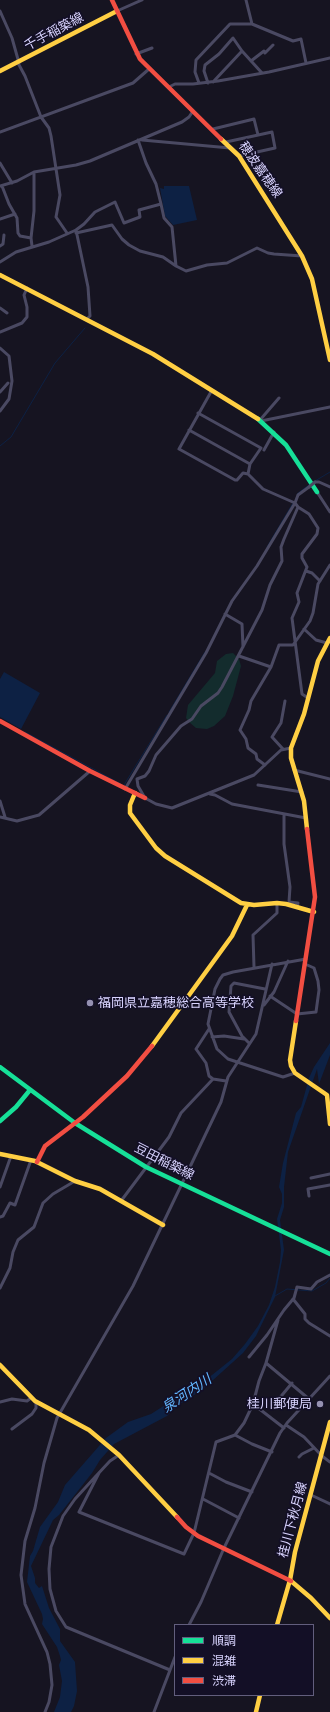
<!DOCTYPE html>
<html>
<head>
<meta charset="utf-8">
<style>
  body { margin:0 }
  #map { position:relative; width:330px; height:1712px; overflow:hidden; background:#161421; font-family:Manrope,"Noto Sans JP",sans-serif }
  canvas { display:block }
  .legend { position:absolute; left:174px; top:1624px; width:140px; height:72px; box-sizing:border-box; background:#130f26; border:1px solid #625e7d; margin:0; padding:5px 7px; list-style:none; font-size:12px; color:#d9d4ff }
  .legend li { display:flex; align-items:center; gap:8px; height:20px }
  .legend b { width:20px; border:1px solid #625e7d }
</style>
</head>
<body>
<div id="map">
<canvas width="330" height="1712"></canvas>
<ul class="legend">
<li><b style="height:5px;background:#16e098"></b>順調</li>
<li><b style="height:5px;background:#ffcf43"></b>混雑</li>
<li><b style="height:5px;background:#f24e42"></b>渋滞</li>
</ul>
</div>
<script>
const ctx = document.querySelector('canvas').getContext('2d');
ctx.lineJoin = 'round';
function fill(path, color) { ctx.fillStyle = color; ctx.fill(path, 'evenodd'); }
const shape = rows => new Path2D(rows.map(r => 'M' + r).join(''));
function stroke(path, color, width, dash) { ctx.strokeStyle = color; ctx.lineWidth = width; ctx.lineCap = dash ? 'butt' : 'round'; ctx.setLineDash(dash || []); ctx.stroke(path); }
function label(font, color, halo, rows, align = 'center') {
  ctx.font = font + ' Manrope,"Noto Sans JP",sans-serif'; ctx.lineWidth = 3.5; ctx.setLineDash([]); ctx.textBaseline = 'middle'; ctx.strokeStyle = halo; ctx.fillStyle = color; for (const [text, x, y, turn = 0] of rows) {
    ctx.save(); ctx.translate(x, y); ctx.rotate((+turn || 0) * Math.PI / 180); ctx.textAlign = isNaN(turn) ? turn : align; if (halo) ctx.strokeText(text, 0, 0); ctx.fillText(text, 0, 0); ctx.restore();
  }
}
const green = shape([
  [233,653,239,659,241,666,233,696,225,716,214,726,207,729,196,728,189,722,186,718,188,705,215,673,217,661,226,654]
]);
const water = shape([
  [164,186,189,186,197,220,173,225,165,216,160,188,164,189],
  [4,672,40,693,21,729,0,717,0,679],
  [330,1043,330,1055,319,1084,317,1069,316,1072,288,1152,284,1187,284,1207,280,1220,284,1250,275,1297,256,1336,243,1353,202,1390,180,1404,167,1416,114,1444,100,1460,92,1473,59,1515,53,1520,31,1566,35,1578,35,1583,39,1588,42,1586,49,1608,60,1629,60,1641,75,1662,77,1691,74,1706,71,1712,54,1712,60,1697,62,1681,59,1665,61,1660,60,1656,57,1647,42,1624,43,1619,42,1614,27,1582,30,1556,33,1551,40,1527,58,1502,65,1485,106,1438,128,1422,151,1414,212,1375,232,1359,245,1344,258,1326,269,1305,275,1287,280,1262,281,1250,277,1219,282,1203,282,1194,279,1187,283,1163,296,1113,301,1107,309,1078,314,1067]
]);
const stream = shape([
  [0,446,11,437,55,363,85,328],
  [315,481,330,472],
  [297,494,310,484],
  [267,547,293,503],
  [169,712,205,652],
  [25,732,121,784],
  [124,785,167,715],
  [275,1296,287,1289,312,1291,326,1283,330,1278]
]);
const street = shape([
  [246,0,252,24,293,41,301,39,306,63],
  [0,11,12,38,19,63],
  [117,11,142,0],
  [136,54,152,48],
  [251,61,264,51,265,53,273,45],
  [18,63,25,76,41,117,49,128,51,136,60,195,56,217,67,233],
  [213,82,242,51,262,73],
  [199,83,195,72,196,60,230,24,252,24],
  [208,83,204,71,205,65,219,54,233,38,242,51],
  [169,87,175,84,193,84,218,81,269,72,330,58],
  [213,129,254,119,258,135],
  [0,132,133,83,149,69],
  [138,140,146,163,156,184,161,204],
  [142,140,230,148],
  [226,142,272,132,275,148,239,156],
  [0,163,12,183],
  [0,186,17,181,34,172,76,165,90,161,182,122,189,117,193,111],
  [2,186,9,204,17,218,18,233,20,236,31,238],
  [0,219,15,214],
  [76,230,84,224,95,212,115,202,124,223,140,217,139,210,161,204,164,218,172,227,176,266,163,257,140,251,129,245,122,239,112,225,76,233],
  [0,246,3,244,4,235],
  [32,246,31,238,34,211,34,172],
  [0,262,16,252,49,242,76,230,88,287,90,316,87,319],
  [176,266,186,271,207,265,227,263,257,248,268,253,274,254,302,256],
  [0,308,7,313],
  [0,332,22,323,27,317,27,307,24,295,27,288],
  [0,348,9,356,12,381,9,399,0,411],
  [212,390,179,449,235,480,237,480,243,473,248,474,263,489,295,503,298,507,284,539,281,547,282,561,270,585,262,610,222,687,218,693,201,706,192,719,181,726,156,755,149,771,145,776,137,779,138,786,145,798,156,804,172,808,254,775,281,750,291,748],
  [0,392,8,383],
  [198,413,261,448,250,464,248,474],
  [260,420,279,398],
  [261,421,330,407],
  [189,430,250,464],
  [264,450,274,432],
  [315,482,319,482,330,487],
  [317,492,330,512],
  [298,507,309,514,318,528,317,534,302,554,302,558,307,567,297,593,299,602,292,618,302,694,308,698],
  [306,571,312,573,320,581],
  [225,614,242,624,243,647],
  [304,629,316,640,327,643],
  [239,656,271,667],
  [283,749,272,737,281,723,285,701],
  [265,765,257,759,256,754,248,748,246,739,240,730,249,710,251,701,271,667,279,645,293,645,310,621,313,613,318,584,330,565],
  [294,770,330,779],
  [258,785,302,792],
  [125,789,206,653,232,601,257,566,295,503,298,495,309,487],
  [210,794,215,795,232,804,306,818],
  [0,801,5,817],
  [284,814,284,844,290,887,289,902,298,903,297,907],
  [0,817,17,821,39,815,90,771],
  [254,967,253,935,277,913,277,903],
  [270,996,297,1014,316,1012,319,990,318,981,314,968,305,964],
  [264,1005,274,992,288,961],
  [209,1029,196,1049,206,1063,209,1076,213,1079],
  [212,1037,224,1036,244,1039],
  [249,1043,242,1036,229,1012,231,986,234,983,265,989],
  [295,1073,283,1077,228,1059,217,1049,208,1024,215,989,220,979,223,975,233,972,306,959],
  [311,1178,330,1174],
  [0,1187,11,1156],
  [309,1196,308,1189,330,1185],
  [121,1201,169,1137,181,1113,213,1079,226,1081],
  [0,1217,3,1216,10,1203,15,1205,31,1160],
  [0,1288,10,1268,13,1252,18,1240,34,1227,43,1203,53,1194,75,1181],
  [293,1299,305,1314,305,1319,309,1323,330,1336],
  [278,1320,266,1363,309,1399],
  [249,1357,267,1335,284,1310,294,1298,297,1287,311,1289,317,1282,330,1275],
  [278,1400,292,1383],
  [0,1402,12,1399,27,1401,31,1398],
  [253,1404,259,1381,266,1363],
  [286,1425,304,1437,322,1456,330,1462],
  [12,1429,32,1414,36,1408,36,1402],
  [235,1435,252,1444,272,1452],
  [119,1455,110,1461,96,1476,75,1499,63,1516,51,1547,49,1569,50,1589,56,1611,66,1627,170,1670],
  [299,1457,302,1454,314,1448],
  [99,1473,79,1512,184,1554,194,1533,216,1442,235,1435,244,1423,253,1404,284,1428],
  [209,1473,226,1482,252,1492],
  [311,1495,330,1504],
  [203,1499,239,1518],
  [189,1625,201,1602,224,1548,280,1433,287,1423,330,1376],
  [45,1712,49,1702,52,1685,50,1664,47,1652,25,1604,21,1575,25,1541,35,1508,44,1463,57,1418,133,1286,221,1102,228,1077,256,1034,272,964],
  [154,1712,175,1657]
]);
const fast = shape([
  [258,419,286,445,317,492],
  [0,1067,75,1123,146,1167,330,1254],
  [0,1121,16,1107,30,1090]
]);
const slow = shape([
  [0,71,117,11],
  [221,139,239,156,302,256,312,279,330,360],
  [0,275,153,354,258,419],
  [135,793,130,805,130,813,156,848,165,856,241,903,254,905,277,903,286,904,314,912],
  [307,829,304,801,291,758,291,748,304,714,318,661,330,638],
  [296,1021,290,1060,291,1066,295,1073,327,1095,330,1124],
  [152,1046,232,936,247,905],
  [0,1154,35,1161,75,1181,100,1189,163,1225],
  [0,1365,35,1401,89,1430,119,1455,177,1517],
  [291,1581,311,1598,330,1618],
  [277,1625,290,1580,295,1552,330,1422],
  [256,1712,260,1695]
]);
const jam = shape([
  [112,0,140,59,221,139],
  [0,721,90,771,145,798],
  [296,1021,315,897,307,829],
  [37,1162,45,1146,83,1117,127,1076,152,1046],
  [177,1517,186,1527,198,1536,291,1581]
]);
const streetBridge = shape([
  [309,487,315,482]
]);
const markers = [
  [90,1003,4,"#9591b1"],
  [320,1404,4,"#9591b1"]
];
const streetNames = [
  ["千手稲築線",54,32,-28],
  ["穂波嘉穂線",260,170,55],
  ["豆田稲築線",164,1162,27],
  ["桂川下秋月線",293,1520,-75]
];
const poiNames = [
  ["福岡県立嘉穂総合高等学校",98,1003],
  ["桂川郵便局",312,1404,"right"]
];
const waterNames = [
  ["泉河内川",187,1394,-34]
];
fill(green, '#132c2d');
fill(water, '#0d2144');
stroke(stream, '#0d2144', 1);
stroke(street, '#4a4962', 3);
stroke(fast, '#16e098', 4.5);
stroke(slow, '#ffcf43', 4.5);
stroke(jam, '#f24e42', 4.5);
stroke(streetBridge, '#4a4962', 3);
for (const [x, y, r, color] of markers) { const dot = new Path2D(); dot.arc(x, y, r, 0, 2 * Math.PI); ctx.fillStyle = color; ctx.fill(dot); stroke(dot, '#130f26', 1.5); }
label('13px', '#d9d4ff', '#130f26', streetNames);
label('13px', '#d9d4ff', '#130f26', poiNames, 'left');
label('italic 14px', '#62b6ff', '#130f26', waterNames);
</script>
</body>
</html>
